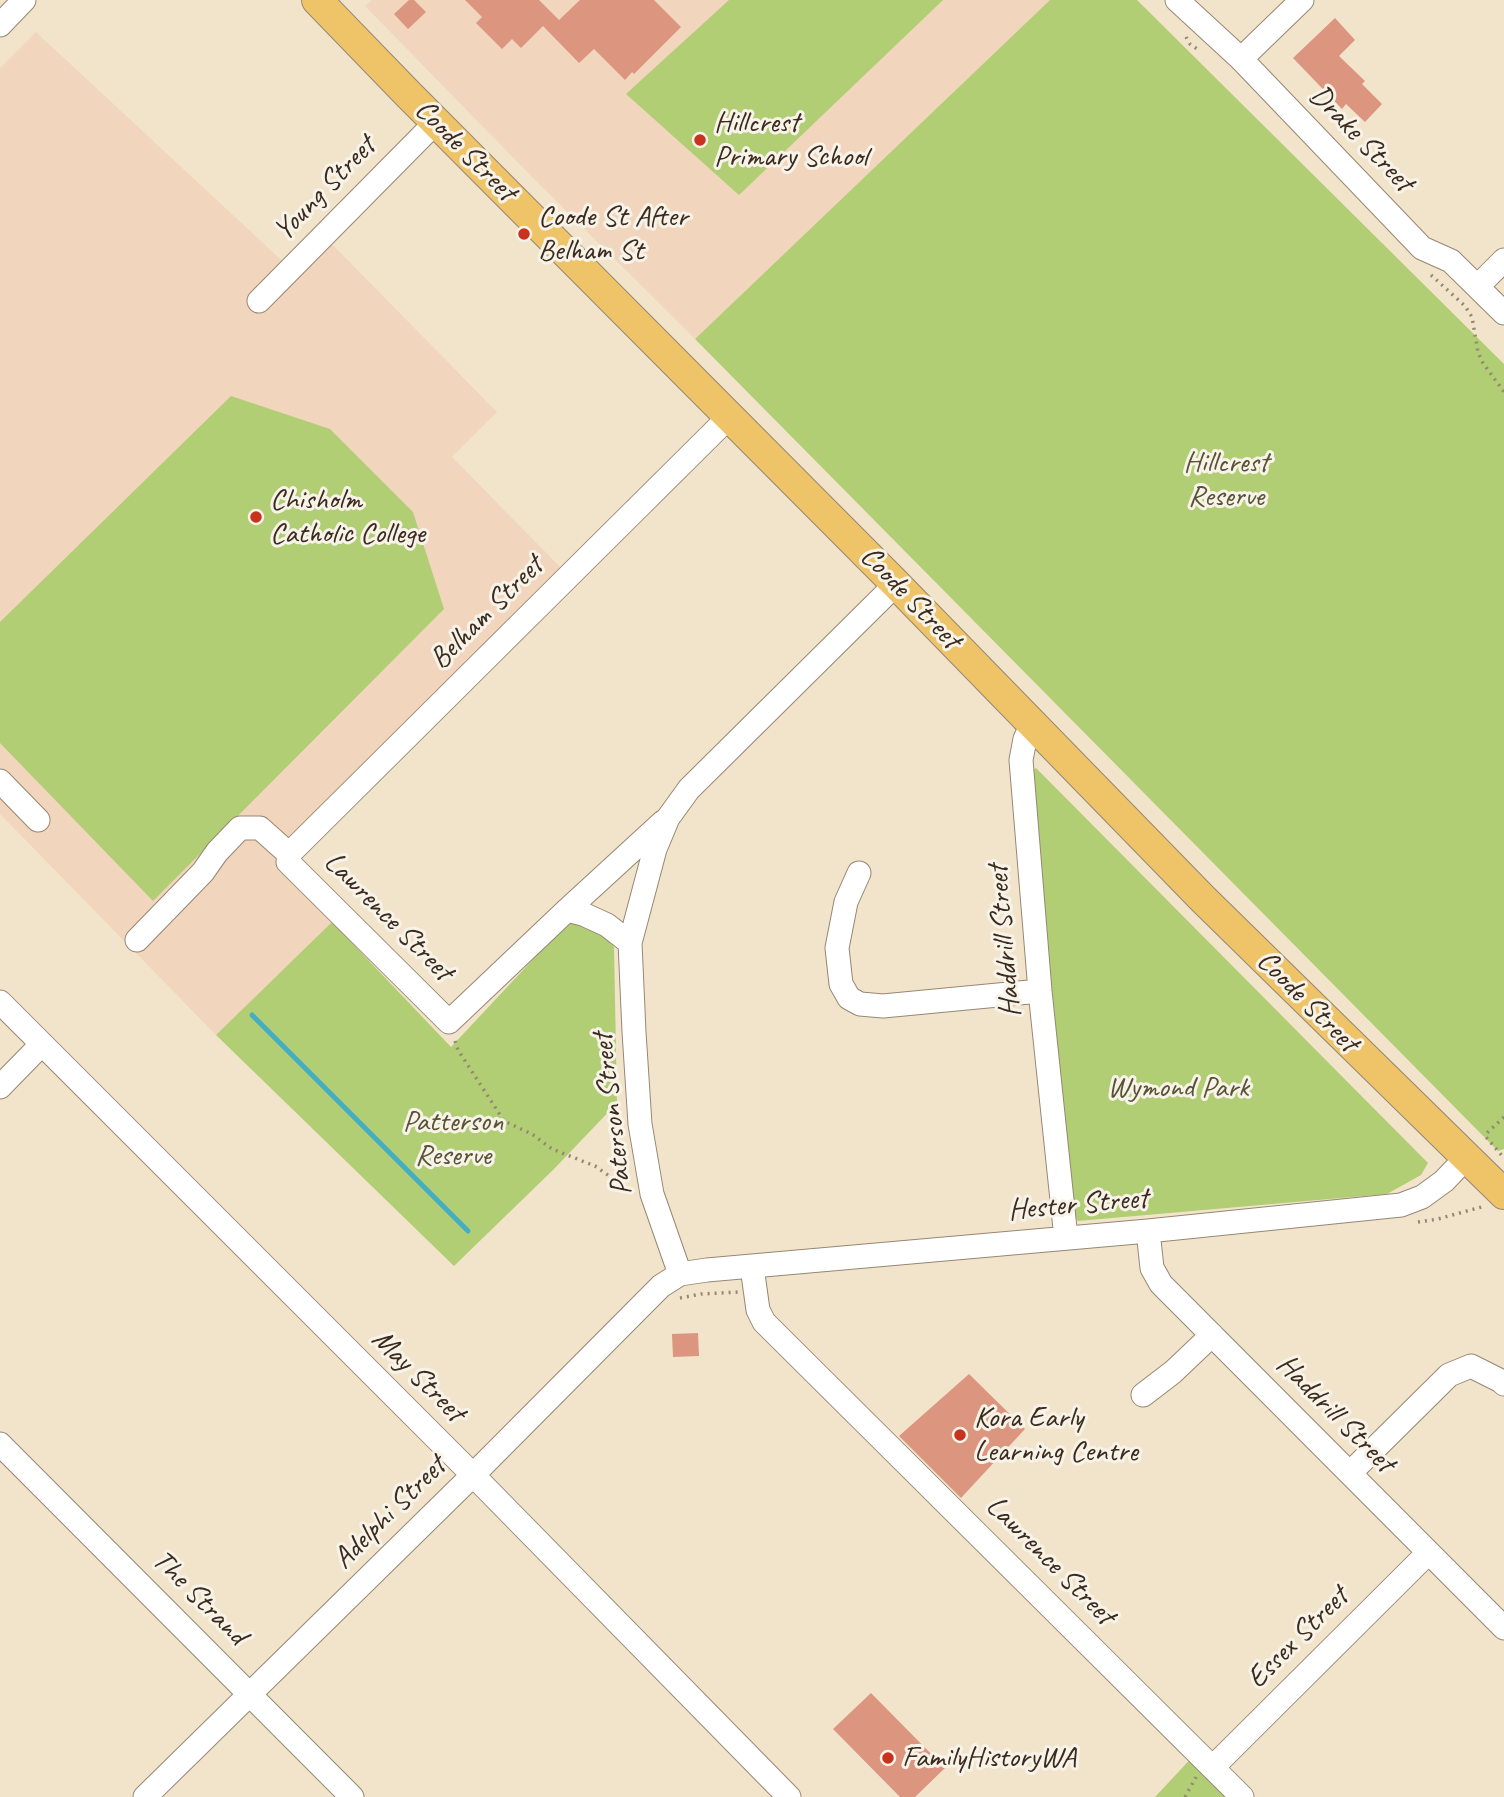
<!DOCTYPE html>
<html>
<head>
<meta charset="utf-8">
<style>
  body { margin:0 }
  canvas { display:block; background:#f2e4cb }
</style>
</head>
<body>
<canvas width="1504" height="1797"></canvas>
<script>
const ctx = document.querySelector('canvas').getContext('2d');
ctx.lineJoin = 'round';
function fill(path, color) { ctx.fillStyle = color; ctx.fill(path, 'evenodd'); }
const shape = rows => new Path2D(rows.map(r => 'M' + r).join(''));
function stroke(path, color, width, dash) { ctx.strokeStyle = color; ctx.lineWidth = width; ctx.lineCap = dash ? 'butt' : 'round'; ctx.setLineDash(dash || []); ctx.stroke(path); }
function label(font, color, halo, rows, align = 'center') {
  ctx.font = font + ' Caveat,sans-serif'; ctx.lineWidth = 6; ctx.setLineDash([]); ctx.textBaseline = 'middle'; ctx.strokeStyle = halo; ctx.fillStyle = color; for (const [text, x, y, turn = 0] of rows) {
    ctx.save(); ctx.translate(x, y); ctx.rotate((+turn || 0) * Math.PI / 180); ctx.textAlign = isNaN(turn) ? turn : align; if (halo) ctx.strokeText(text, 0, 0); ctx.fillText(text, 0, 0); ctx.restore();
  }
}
const built = shape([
  [372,0,1050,0,695,339,533,178,365,6],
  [36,32,291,269,324,236,497,412,452,457,570,577,289,854,332,922,216,1035,0,814,0,68]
]);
const green = shape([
  [729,0,943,0,739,195,626,94],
  [1050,0,1137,0,1504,364,1504,1149,1498,1151,695,339],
  [231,396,330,429,413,512,444,609,153,901,0,743,0,622],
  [1036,768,1428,1163,1421,1175,1387,1194,1078,1221,1064,1202,1023,776],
  [332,922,451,1047,568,922,597,928,614,947,617,1103,554,1169,454,1266,216,1035],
  [1197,1752,1231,1797,1155,1797]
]);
const stream = shape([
  [252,1015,468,1231]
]);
const building = shape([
  [409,0,414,0,426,12,408,29,394,14],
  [465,0,539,0,559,20,580,0,654,0,681,27,634,74,632,72,625,80,594,49,579,63,543,26,521,48,512,39,502,49,476,23,482,17],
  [1335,18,1355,40,1339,56,1365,81,1362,84,1382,104,1365,122,1346,104,1342,109,1293,58],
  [698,1333,699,1356,673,1357,672,1334],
  [969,1374,1025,1429,961,1498,899,1436],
  [871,1693,945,1768,915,1797,900,1797,833,1729]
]);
const path = shape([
  [1186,37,1190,44,1200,51],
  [1431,275,1465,306,1472,317,1478,352,1483,363,1504,392],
  [455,1041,458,1050,504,1121,532,1134,552,1149,595,1166,632,1192],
  [1504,1117,1487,1133,1486,1137,1504,1158],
  [1418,1222,1438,1219,1485,1206],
  [680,1298,701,1294,738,1292],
  [1185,1797,1196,1777]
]);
const minor = shape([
  [1177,0,1241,59,1422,248,1451,261,1504,313],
  [0,25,24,0],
  [1241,59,1302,0],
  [1478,286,1504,260],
  [259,301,436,122],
  [1032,724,1025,739,1021,760,1040,991,1066,1238],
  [0,781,38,820],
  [289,854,730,416],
  [289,854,288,862,449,1022,567,910,663,822],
  [859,873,846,902,837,948,841,984,849,998,860,1004,883,1006,1040,991],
  [567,910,583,914,607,925,630,943],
  [137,940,203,872,217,852,240,828,260,828,289,854],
  [0,1002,473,1475,789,1797],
  [0,1087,42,1044],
  [1148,1231,1152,1268,1161,1284,1504,1628],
  [752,1267,758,1310,764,1322,1242,1797],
  [680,1274,652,1194,640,1124,634,1032,630,943,655,849,668,818,689,789,896,584],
  [1143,1395,1173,1372,1212,1335],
  [0,1444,352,1797],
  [1350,1473,1449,1375,1471,1366,1501,1381,1504,1384],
  [1213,1767,1428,1553],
  [145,1797,473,1475,661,1286,680,1274,707,1270,1148,1231,1401,1205,1422,1197,1444,1181,1466,1158]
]);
const major = shape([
  [317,0,408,94,896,584,1203,899,1504,1194]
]);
const markers = [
  [700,140,7,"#c8321e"],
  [524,234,7,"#c8321e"],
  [256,517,7,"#c8321e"],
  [960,1435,7,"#c8321e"],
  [888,1758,7,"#c8321e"]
];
const poiNames = [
  ["Hillcrest",714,123],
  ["Primary School",714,157],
  ["Coode St After",538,217],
  ["Belham St",538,251],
  ["Chisholm",270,500],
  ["Catholic College",270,534],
  ["Kora Early",974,1418],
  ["Learning Centre",974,1452],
  ["FamilyHistoryWA",902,1758]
];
const streetNames = [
  ["Drake Street",1361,139,46],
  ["Coode Street",465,151,45],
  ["Young Street",325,189,-46],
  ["Coode Street",910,598,46],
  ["Belham Street",487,613,-45],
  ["Lawrence Street",388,917,45],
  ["Haddrill Street",1005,941,-95],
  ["Coode Street",1307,1002,45],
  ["Paterson Street",613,1114,-97],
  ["Hester Street",1078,1205,-5],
  ["May Street",418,1376,45],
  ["Haddrill Street",1335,1414,45],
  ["Adelphi Street",390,1513,-45],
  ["Lawrence Street",1050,1561,45],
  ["The Strand",199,1598,45],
  ["Essex Street",1298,1638,-45]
];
const parkNames = [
  ["Hillcrest",1226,463],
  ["Reserve",1226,497],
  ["Wymond Park",1178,1088],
  ["Patterson",453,1122],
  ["Reserve",453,1156]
];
fill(built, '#f1d5bd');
fill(green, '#b1ce74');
stroke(stream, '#44afc2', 5);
fill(building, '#dc957f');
stroke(minor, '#968774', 25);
stroke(major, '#968774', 32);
stroke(path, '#968774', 3.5, [2, 5]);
stroke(minor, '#fff', 23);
stroke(major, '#efc469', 30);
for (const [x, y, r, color] of markers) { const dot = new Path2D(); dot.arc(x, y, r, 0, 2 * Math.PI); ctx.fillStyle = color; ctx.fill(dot); stroke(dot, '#f7f3e8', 2.5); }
label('30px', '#3b2a1e', '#f7f3e8', poiNames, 'left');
label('30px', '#3b2a1e', '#f7f3e8', streetNames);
label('30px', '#585334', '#f7f3e8', parkNames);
</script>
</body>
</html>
